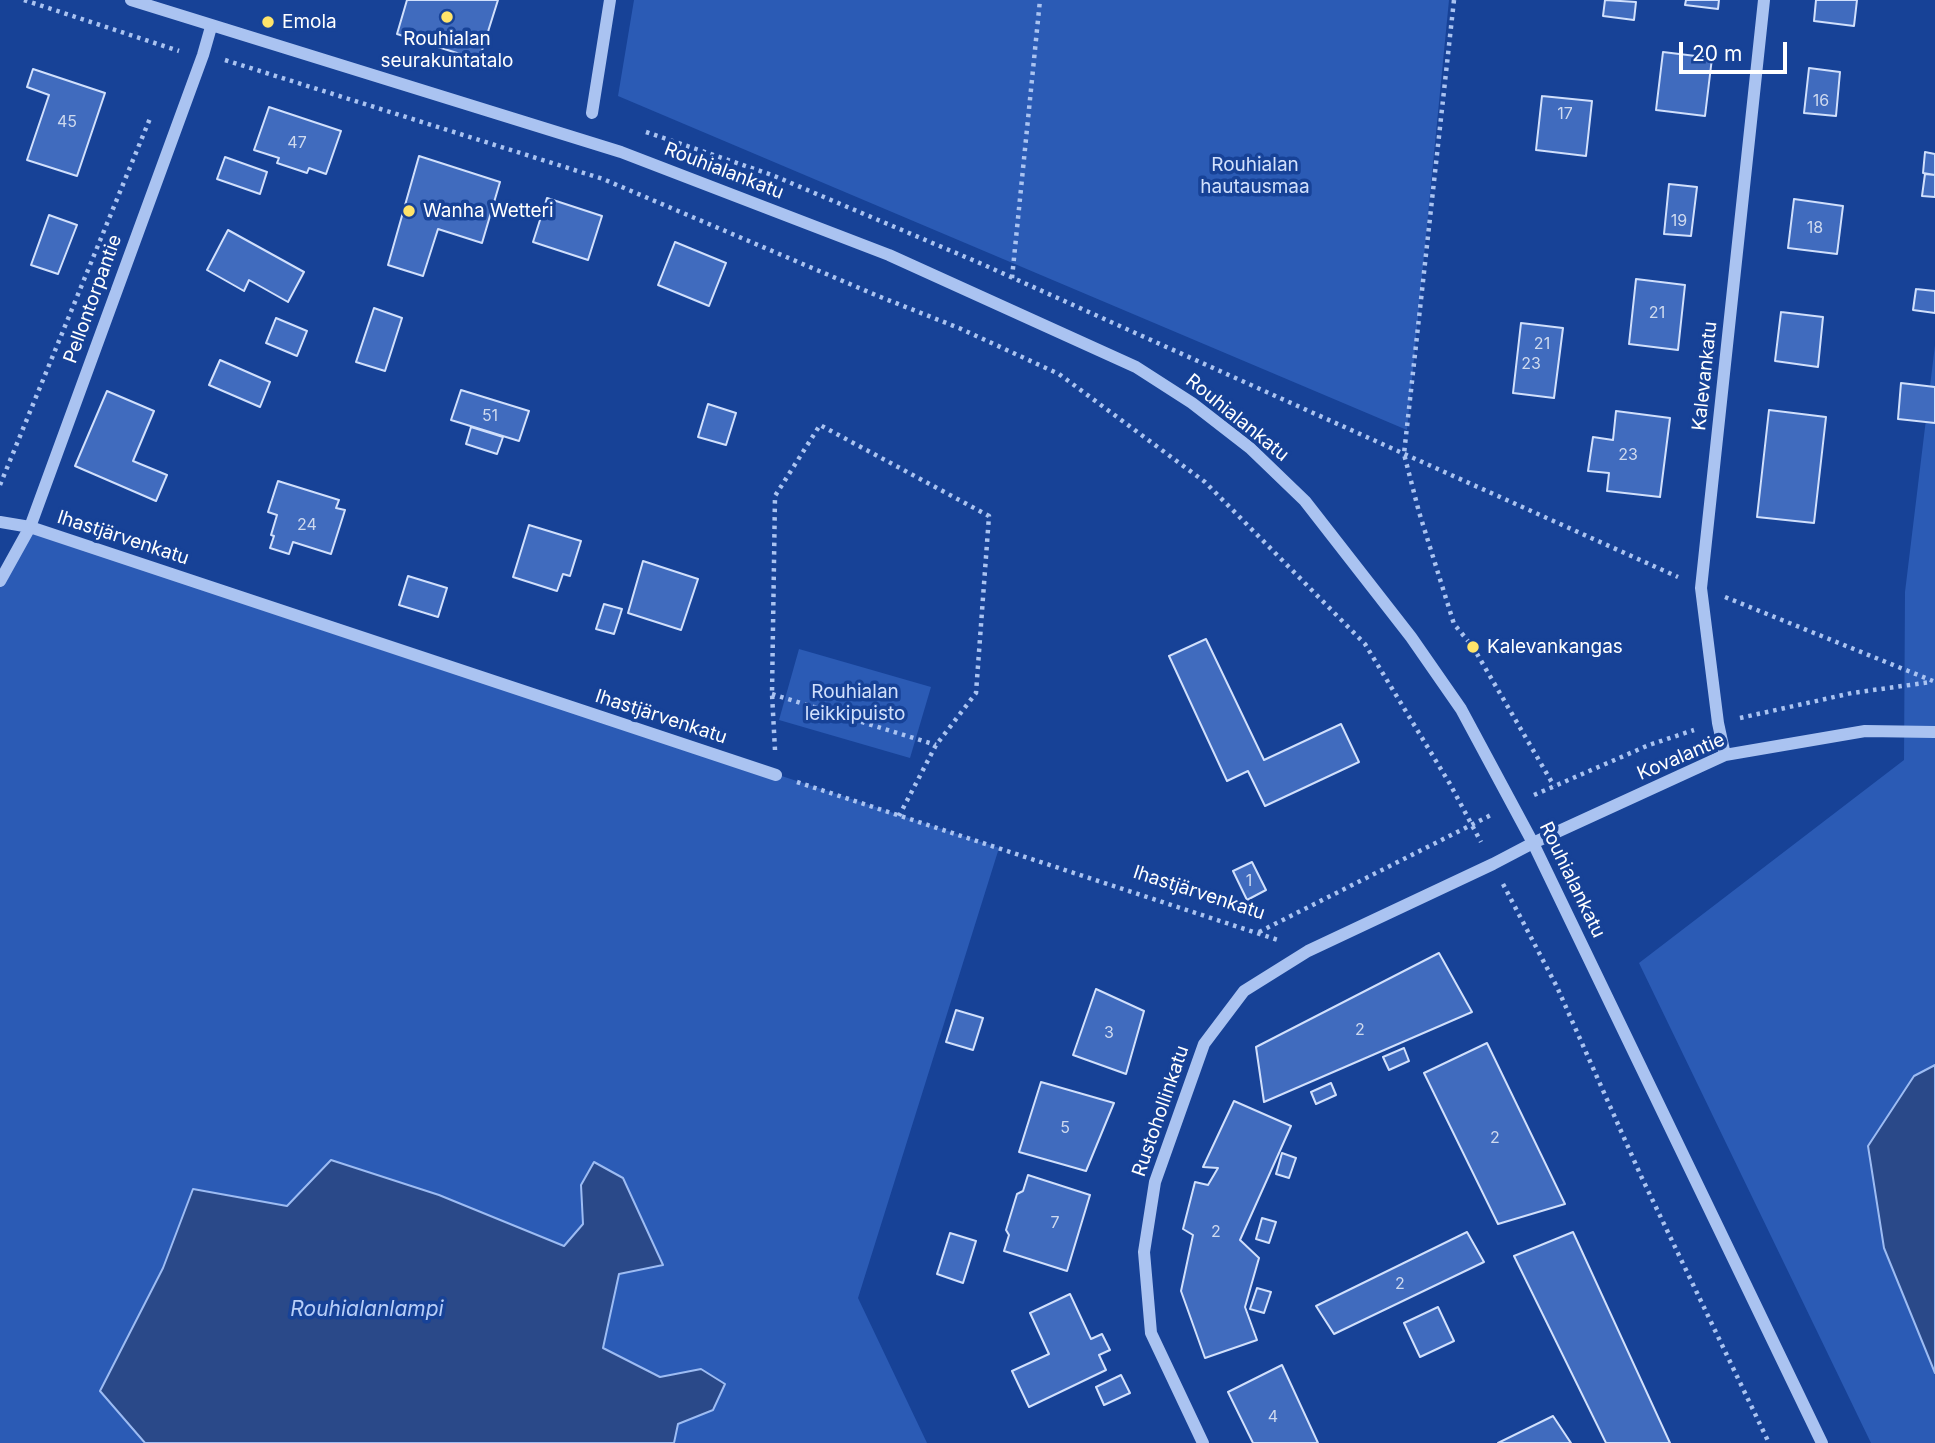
<!DOCTYPE html>
<html>
<head>
<meta charset="utf-8">
<style>
  body { margin:0 }
  #map { position:relative; width:1935px; height:1443px; overflow:hidden; background:#174297; font-family:Inter,sans-serif }
  canvas { display:block }
  .scale { position:absolute; left:1679px; top:42px; width:108px; height:32px; box-sizing:border-box; border:4px solid #fff; border-top:0; padding-left:9px; font-size:21px; line-height:24px; white-space:nowrap; color:#fff; -webkit-text-stroke:5px #174297; paint-order:stroke }
</style>
</head>
<body>
<div id="map">
<canvas width="1935" height="1443"></canvas>
<div class="scale">20 m</div>
</div>
<script>
const ctx = document.querySelector('canvas').getContext('2d');
ctx.lineJoin = 'round';
function fill(path, color) { ctx.fillStyle = color; ctx.fill(path, 'evenodd'); }
const shape = rows => new Path2D(rows.map(r => 'M' + r).join(''));
function stroke(path, color, width, dash) { ctx.strokeStyle = color; ctx.lineWidth = width; ctx.lineCap = dash ? 'butt' : 'round'; ctx.setLineDash(dash || []); ctx.stroke(path); }
function label(font, color, halo, rows, align = 'center') {
  ctx.font = font + ' Inter,sans-serif'; ctx.lineWidth = 7; ctx.setLineDash([]); ctx.textBaseline = 'middle'; ctx.strokeStyle = halo; ctx.fillStyle = color; for (const [text, x, y, turn = 0] of rows) {
    ctx.save(); ctx.translate(x, y); ctx.rotate((+turn || 0) * Math.PI / 180); ctx.textAlign = isNaN(turn) ? turn : align; if (halo) ctx.strokeText(text, 0, 0); ctx.fillText(text, 0, 0); ctx.restore();
  }
}
const green = shape([
  [634,0,1449,0,1407,430,618,96],
  [1935,345,1935,1443,1871,1443,1639,963,1904,760,1905,592],
  [30,527,999,848,858,1298,927,1443,0,1443,0,581],
  [799,649,931,687,910,758,779,720]
]);
const water = shape([
  [1935,1065,1935,1373,1884,1248,1868,1146,1914,1076,1935,1065],
  [331,1160,439,1195,564,1246,583,1224,581,1185,594,1162,623,1178,663,1265,619,1274,603,1348,660,1377,701,1369,725,1384,713,1410,678,1424,674,1443,145,1443,100,1391,163,1268,193,1189,287,1206,331,1160]
]);
const building = shape([
  [407,0,498,0,479,60,397,34,407,0],
  [1605,0,1636,2,1634,20,1603,16,1605,0],
  [1686,0,1719,0,1718,9,1685,5,1686,0],
  [1816,0,1857,0,1854,26,1814,21,1816,0],
  [1663,52,1712,58,1705,116,1656,110,1663,52],
  [1809,68,1840,72,1836,116,1804,113,1809,68],
  [33,69,105,93,77,176,27,160,49,95,27,87,33,69],
  [1542,96,1592,101,1586,156,1536,150,1542,96],
  [269,107,341,131,326,174,309,168,307,173,277,163,279,158,254,150,269,107],
  [1925,152,1935,154,1935,175,1923,173,1925,152],
  [419,156,500,182,482,243,438,229,423,276,388,265,419,156],
  [225,157,267,172,260,194,217,179,225,157],
  [1925,174,1935,175,1935,197,1922,196,1925,174],
  [1669,184,1697,187,1691,236,1664,234,1669,184],
  [547,198,602,216,588,260,533,242,547,198],
  [1794,199,1843,206,1837,254,1788,248,1794,199],
  [49,215,77,225,58,274,31,265,49,215],
  [228,230,304,272,288,302,249,280,244,291,207,270,228,230],
  [675,242,726,263,709,306,658,285,675,242],
  [1636,279,1685,285,1678,350,1629,344,1636,279],
  [1916,289,1935,291,1935,313,1913,310,1916,289],
  [374,308,402,318,385,371,356,362,374,308],
  [1781,312,1823,317,1818,367,1775,361,1781,312],
  [276,318,307,331,297,356,266,343,276,318],
  [1521,323,1563,328,1554,398,1513,393,1521,323],
  [220,360,270,382,260,407,209,385,220,360],
  [1901,383,1935,387,1935,423,1898,419,1901,383],
  [461,390,529,411,519,441,451,420,461,390],
  [107,391,154,411,133,461,167,475,156,501,75,466,107,391],
  [708,404,736,413,726,445,698,437,708,404],
  [1769,410,1826,417,1814,523,1757,517,1769,410],
  [1616,411,1670,418,1660,497,1607,491,1609,473,1588,471,1593,437,1613,440,1616,411],
  [471,427,503,437,497,454,466,444,471,427],
  [278,481,339,500,336,508,345,510,331,554,293,542,289,554,270,548,274,536,271,535,277,515,268,512,278,481],
  [529,525,581,541,570,576,563,574,557,591,513,577,529,525],
  [643,561,698,579,681,630,628,613,643,561],
  [408,576,447,588,438,617,399,605,408,576],
  [604,604,622,609,614,634,596,629,604,604],
  [1206,639,1264,760,1341,724,1359,762,1265,806,1248,771,1227,781,1169,656,1206,639],
  [1252,862,1266,890,1247,900,1233,871,1252,862],
  [1439,953,1472,1012,1264,1102,1256,1047,1439,953],
  [1096,989,1144,1011,1126,1074,1073,1055,1096,989],
  [956,1010,983,1018,973,1050,946,1042,956,1010],
  [1487,1043,1565,1204,1498,1224,1424,1073,1487,1043],
  [1404,1048,1409,1061,1389,1070,1383,1057,1404,1048],
  [1041,1082,1114,1103,1086,1171,1019,1152,1041,1082],
  [1331,1083,1336,1095,1316,1104,1311,1092,1331,1083],
  [1234,1101,1291,1126,1240,1240,1259,1258,1245,1307,1257,1340,1205,1358,1181,1291,1193,1235,1183,1229,1195,1182,1208,1185,1218,1168,1203,1167,1234,1101],
  [1282,1153,1296,1158,1289,1178,1276,1174,1282,1153],
  [1028,1175,1090,1195,1067,1271,1004,1251,1009,1235,1006,1230,1017,1194,1023,1191,1028,1175],
  [1262,1218,1276,1222,1269,1243,1256,1239,1262,1218],
  [1467,1232,1484,1262,1334,1334,1316,1306,1467,1232],
  [1573,1232,1670,1443,1606,1443,1514,1256,1573,1232],
  [950,1233,976,1241,963,1283,937,1274,950,1233],
  [1257,1288,1271,1292,1264,1313,1250,1309,1257,1288],
  [1070,1294,1091,1339,1102,1334,1110,1350,1099,1355,1106,1370,1029,1407,1012,1371,1049,1354,1030,1313,1070,1294],
  [1438,1307,1454,1341,1420,1357,1404,1323,1438,1307],
  [1282,1365,1318,1443,1253,1443,1228,1392,1282,1365],
  [1121,1375,1130,1393,1104,1405,1096,1387,1121,1375],
  [1553,1416,1571,1443,1498,1443,1553,1416]
]);
const path = shape([
  [24,0,179,51],
  [1454,0,1404,454,1419,512,1454,624,1473,647,1554,786],
  [225,60,603,179,878,296,959,328,1059,374,1205,482,1365,644,1450,784,1481,842],
  [646,132,772,175,982,264,1678,577],
  [1012,278,1040,0],
  [0,485,151,116],
  [1725,597,1933,681],
  [772,694,936,745],
  [1740,718,1852,693,1931,682],
  [775,750,772,694,775,496,820,425,989,516,976,693,936,745,899,816],
  [797,782,1278,940],
  [1534,795,1649,745,1694,730],
  [1503,884,1557,987,1641,1176,1769,1443],
  [1259,932,1491,815]
]);
const minor = shape([
  [131,0,621,152,889,255,1136,367,1192,403,1250,448,1305,501,1411,637,1461,709,1533,843,1822,1443],
  [592,113,610,0],
  [0,522,30,527,776,775],
  [0,581,30,527,203,55,211,27],
  [1725,755,1718,723,1701,588,1764,0],
  [1203,1443,1151,1333,1144,1252,1155,1182,1204,1044,1244,991,1308,951,1493,864,1533,843,1725,755,1865,731,1935,732]
]);
const markers = [
  [447,17,7,"#ffe46a"],
  [268,22,7,"#ffe46a"],
  [409,211,7,"#ffe46a"],
  [1473,647,7,"#ffe46a"]
];
const numberNames = [
  ["16",1821,101],
  ["17",1565,114],
  ["45",67,122],
  ["47",297,143],
  ["19",1679,221],
  ["18",1815,228],
  ["21",1657,313],
  ["21",1542,344],
  ["23",1531,364],
  ["51",490,416],
  ["23",1628,455],
  ["24",307,525],
  ["1",1249,881],
  ["2",1360,1030],
  ["3",1109,1033],
  ["5",1065,1128],
  ["2",1495,1138],
  ["7",1055,1223],
  ["2",1216,1232],
  ["2",1400,1284],
  ["4",1273,1417]
];
const poiNames = [
  ["Emola",282,22],
  ["Rouhialan",447,39,"center"],
  ["seurakuntatalo",447,61,"center"],
  ["Wanha Wetteri",423,211],
  ["Kalevankangas",1487,647]
];
const parkNames = [
  ["Rouhialan",1255,165],
  ["hautausmaa",1255,187],
  ["Rouhialan",855,692],
  ["leikkipuisto",855,714]
];
const streetNames = [
  ["Rouhialankatu",724,171,21],
  ["Pellontorpantie",93,299,-70],
  ["Kalevankatu",1705,376,-84],
  ["Rouhialankatu",1237,418,39],
  ["Ihastjärvenkatu",123,538,18],
  ["Ihastjärvenkatu",661,717,18],
  ["Kovalantie",1681,757,-23],
  ["Rouhialankatu",1572,880,64],
  ["Ihastjärvenkatu",1199,893,18],
  ["Rustohollinkatu",1161,1111,-71]
];
const waterNames = [
  ["Rouhialanlampi",367,1310]
];
fill(green, '#2b5bb5');
fill(water, '#2a4989');
stroke(water, '#9dbcf3', 2);
fill(building, '#406bbe');
stroke(building, '#d1e0fc', 2);
stroke(path, '#aac3f1', 4.5, [3.5, 5]);
stroke(minor, '#aac3f1', 12);
for (const [x, y, r, color] of markers) { const dot = new Path2D(); dot.arc(x, y, r, 0, 2 * Math.PI); ctx.fillStyle = color; ctx.fill(dot); stroke(dot, '#174297', 2.5); }
label('16px', '#cfdaef', null, numberNames);
label('19px', '#fff', '#174297', poiNames, 'left');
label('19px', '#d1e0fc', '#174297', parkNames);
label('19px', '#fff', '#174297', streetNames);
label('italic 21px', '#b7cef8', '#174297', waterNames);
</script>
</body>
</html>
